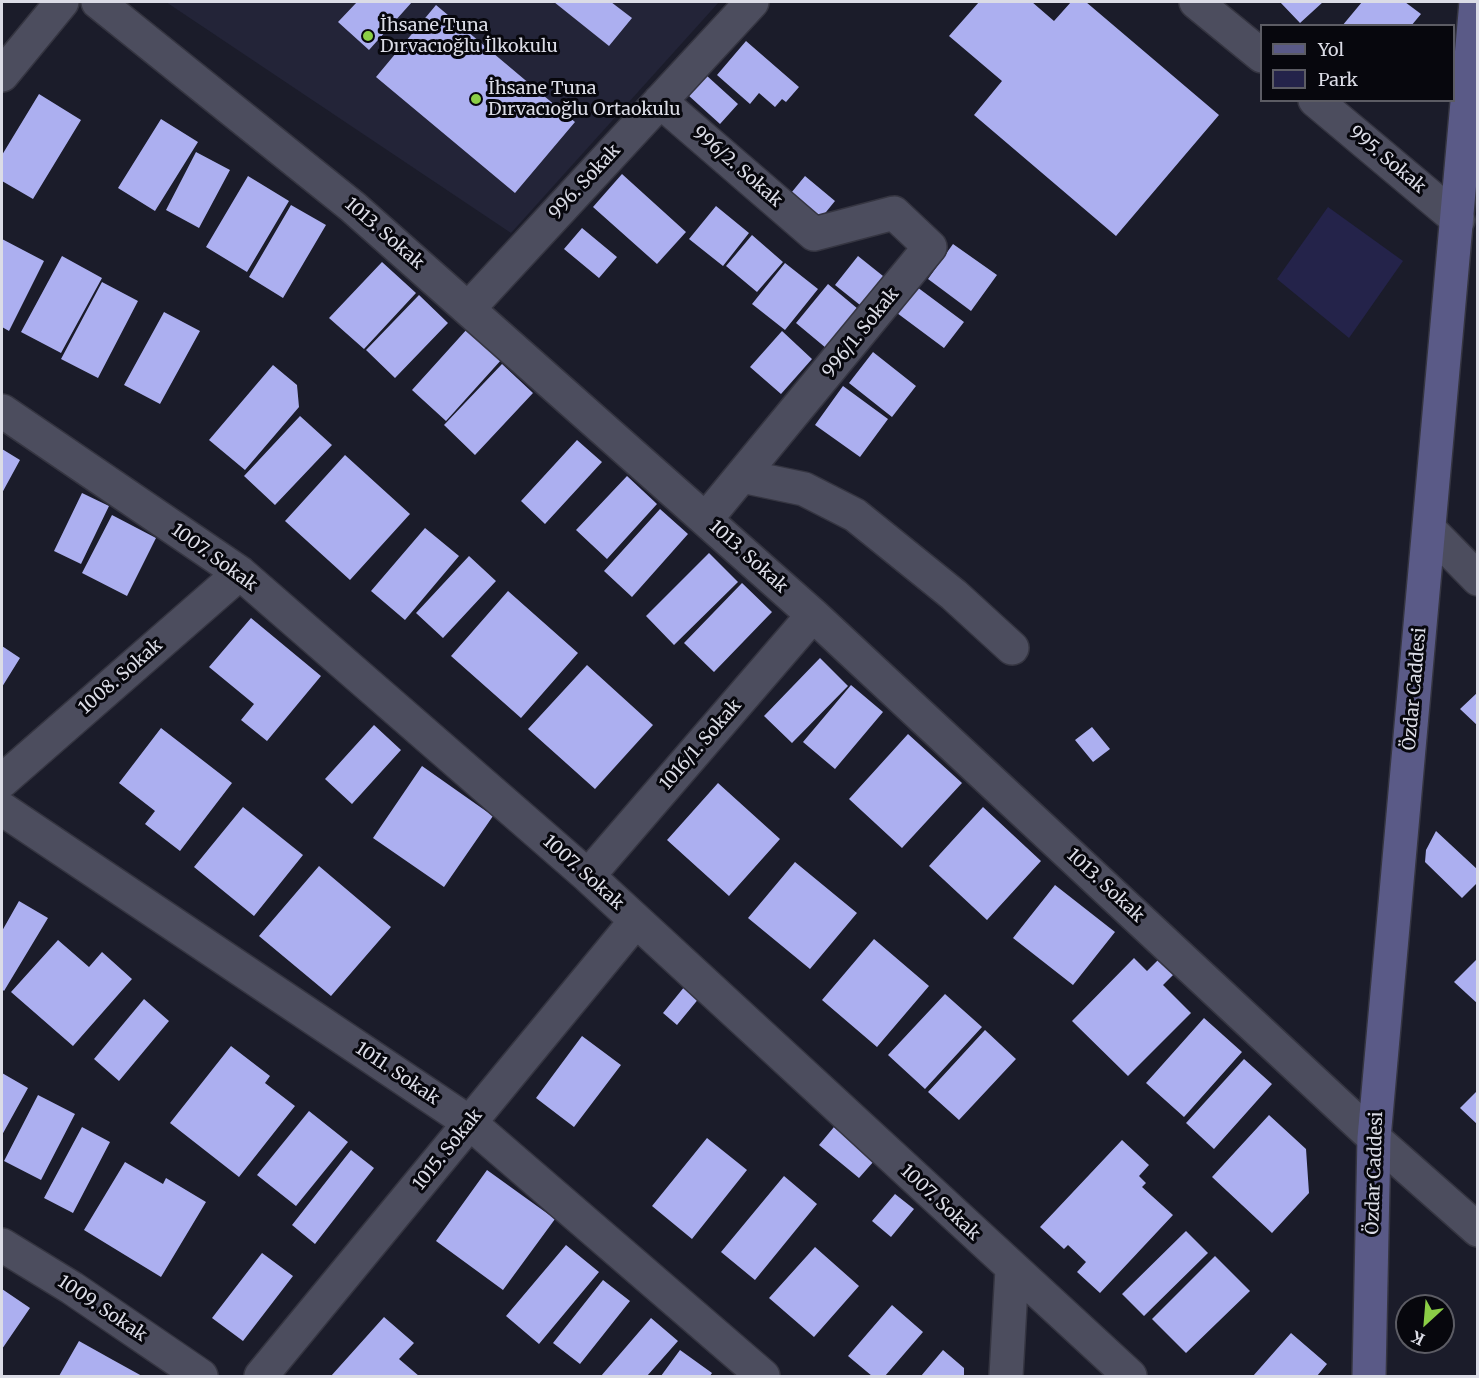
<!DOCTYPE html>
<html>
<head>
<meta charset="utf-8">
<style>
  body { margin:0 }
  #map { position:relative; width:1479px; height:1378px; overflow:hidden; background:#1b1c2a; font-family:Merriweather,serif }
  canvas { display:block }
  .frame { position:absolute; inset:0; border:3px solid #dbdce6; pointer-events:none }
  .legend { position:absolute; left:1260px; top:24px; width:195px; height:78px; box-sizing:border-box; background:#07070d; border:2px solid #5c5c64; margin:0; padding:8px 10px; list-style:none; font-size:18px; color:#dbdce6 }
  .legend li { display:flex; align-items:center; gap:12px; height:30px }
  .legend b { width:30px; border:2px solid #5c5c64 }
  .north { position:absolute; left:1395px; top:1294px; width:60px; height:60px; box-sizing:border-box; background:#07070d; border:2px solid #5c5c64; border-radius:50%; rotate:206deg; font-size:16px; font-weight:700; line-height:24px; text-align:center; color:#dbdce6 }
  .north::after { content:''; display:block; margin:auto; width:21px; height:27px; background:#8bce46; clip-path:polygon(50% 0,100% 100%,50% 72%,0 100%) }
</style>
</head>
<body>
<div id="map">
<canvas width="1479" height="1378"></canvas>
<div class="frame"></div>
<ul class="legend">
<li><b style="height:8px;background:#5a5a87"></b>Yol</li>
<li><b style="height:16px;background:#24234a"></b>Park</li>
</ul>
<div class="north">K</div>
</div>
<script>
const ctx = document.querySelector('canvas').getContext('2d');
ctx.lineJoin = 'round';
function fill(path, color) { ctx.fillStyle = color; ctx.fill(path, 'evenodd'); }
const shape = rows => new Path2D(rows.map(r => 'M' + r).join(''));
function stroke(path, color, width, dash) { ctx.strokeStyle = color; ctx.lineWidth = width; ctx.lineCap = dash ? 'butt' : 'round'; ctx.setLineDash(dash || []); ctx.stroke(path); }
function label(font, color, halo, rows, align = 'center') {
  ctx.font = font + ' Merriweather,serif'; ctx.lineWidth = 6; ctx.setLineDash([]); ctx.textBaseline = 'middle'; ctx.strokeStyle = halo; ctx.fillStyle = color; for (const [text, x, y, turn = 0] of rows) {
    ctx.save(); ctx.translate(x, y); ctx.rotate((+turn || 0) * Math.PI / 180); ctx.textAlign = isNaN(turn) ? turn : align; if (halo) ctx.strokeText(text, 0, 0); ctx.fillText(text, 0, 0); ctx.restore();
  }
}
const built = shape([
  [166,2,719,2,511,233]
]);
const green = shape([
  [1328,207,1403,261,1349,338,1277,279]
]);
const building = shape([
  [357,2,412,2,369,50,338,22],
  [554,2,611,2,632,18,609,46],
  [979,2,1032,2,1054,21,1071,2,1086,2,1219,115,1116,236,974,115,1002,81,949,36],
  [1280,2,1323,2,1300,23],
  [1362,2,1405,2,1421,14,1411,26,1342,26],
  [436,5,575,122,515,193,376,77],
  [746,41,799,87,786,102,782,99,775,107,759,93,750,104,717,75],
  [706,75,738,104,720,124,688,95],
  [39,94,81,120,33,199,2,181,2,155],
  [161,119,198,142,155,211,118,188],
  [196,152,230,170,199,228,166,210],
  [622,174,686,232,657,264,593,207],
  [248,176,289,201,247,272,206,247],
  [805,176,835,201,813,228,782,204],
  [291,205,326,225,283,298,249,277],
  [716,206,749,233,723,266,689,239],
  [582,228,617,257,599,278,564,249],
  [752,235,783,262,757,292,726,266],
  [2,239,44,261,9,331,2,327],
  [953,244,997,275,971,311,928,279],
  [62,256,102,278,61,353,21,332],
  [858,256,893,284,870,313,835,285],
  [382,262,416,293,364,349,329,318],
  [785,263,818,289,785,330,752,304],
  [102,282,138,301,98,378,61,359],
  [828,284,858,309,826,348,796,323],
  [917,287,964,322,944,348,897,313],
  [419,295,448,323,395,378,366,350],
  [164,312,200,331,160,404,124,385],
  [468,328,502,359,446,421,412,390],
  [782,331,812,359,781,394,750,367],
  [873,352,916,386,892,417,849,383],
  [502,364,533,393,475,455,444,425],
  [273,365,297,385,299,407,245,470,209,440],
  [843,386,888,419,860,457,815,425],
  [300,416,332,445,275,505,244,476],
  [577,440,602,462,545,524,521,501],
  [2,449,20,460,2,493],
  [345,455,410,514,350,580,285,521],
  [627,476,657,504,607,559,576,530],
  [82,493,109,506,81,564,54,551],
  [660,509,688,534,632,597,604,571],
  [112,515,156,538,127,596,82,573],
  [425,528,459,556,405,620,371,591],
  [709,553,738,582,674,645,646,616],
  [469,556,496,581,443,638,416,613],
  [742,583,772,612,714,672,684,643],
  [508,591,578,653,521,718,451,656],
  [251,618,321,676,267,741,241,720,254,704,209,667],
  [2,646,20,658,2,687],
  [820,658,848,686,792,743,764,716],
  [587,665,653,725,595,789,528,729],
  [851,685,883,712,835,769,803,742],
  [1478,692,1478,726,1460,709],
  [374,725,401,750,352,804,325,779],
  [1092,727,1110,749,1093,762,1075,740],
  [161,728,232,783,180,851,145,824,155,811,119,783],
  [908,734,962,783,902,848,849,799],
  [422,766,493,816,444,887,373,838],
  [718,783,780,839,729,896,667,840],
  [243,807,303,855,254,916,194,867],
  [983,807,1041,861,987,920,929,866],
  [1436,831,1478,870,1478,882,1462,898,1425,862,1426,850],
  [795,862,857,913,810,969,748,918],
  [319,866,391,927,331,996,259,936],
  [1055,885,1115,932,1073,985,1013,938],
  [19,901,48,918,4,991,2,989,2,931],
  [874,939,929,986,877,1047,822,1000],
  [58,940,89,967,102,952,132,979,73,1046,11,992],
  [1134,958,1147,971,1160,958,1175,973,1163,985,1191,1013,1128,1076,1072,1021],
  [1478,958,1478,1004,1454,982],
  [685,986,700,997,677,1025,663,1013],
  [945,994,982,1027,925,1089,888,1055],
  [144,999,169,1021,119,1081,94,1059],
  [1204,1018,1242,1052,1184,1117,1146,1083],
  [985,1030,1016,1059,959,1120,928,1092],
  [582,1036,621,1065,574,1127,536,1098],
  [231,1046,270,1076,265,1083,295,1106,239,1177,170,1123],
  [1244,1059,1272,1084,1214,1149,1186,1123],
  [2,1073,28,1088,2,1135],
  [1478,1090,1478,1125,1460,1108],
  [38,1095,75,1114,41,1180,4,1161],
  [309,1111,348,1142,296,1206,257,1175],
  [1269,1115,1306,1149,1309,1193,1272,1233,1212,1177],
  [82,1127,110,1142,73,1213,44,1198],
  [834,1127,874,1161,859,1178,819,1145],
  [707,1138,747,1170,692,1239,652,1206],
  [1122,1140,1149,1165,1139,1176,1146,1183,1142,1187,1173,1215,1100,1293,1077,1272,1086,1262,1068,1245,1064,1249,1040,1227],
  [351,1150,374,1168,315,1244,292,1225],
  [125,1162,163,1184,166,1178,206,1202,161,1277,84,1230],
  [487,1170,555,1219,503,1290,436,1241],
  [784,1176,817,1204,755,1280,721,1252],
  [895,1194,914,1209,891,1237,872,1221],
  [1186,1231,1208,1253,1144,1316,1122,1294],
  [566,1245,599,1272,539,1344,506,1316],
  [815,1247,859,1286,814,1337,769,1298],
  [262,1253,293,1276,243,1341,212,1318],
  [1215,1256,1250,1291,1186,1353,1152,1319],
  [603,1280,630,1301,580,1364,553,1343],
  [2,1289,30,1308,2,1349],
  [892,1305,923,1332,885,1376,872,1376,848,1356],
  [384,1317,414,1343,399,1359,419,1376,331,1376],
  [651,1318,678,1341,647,1376,601,1376],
  [1291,1333,1327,1364,1317,1376,1253,1376],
  [79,1341,113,1360,142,1376,59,1376],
  [680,1350,712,1373,710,1376,661,1376],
  [943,1350,964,1368,964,1376,921,1376]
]);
const street = shape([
  [98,2,353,207,813,615,1374,1138,1478,1230],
  [1196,2,1262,56],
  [2,75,62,2],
  [1315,100,1458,220],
  [660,101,814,234,894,213,930,247,706,519],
  [468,309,752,2],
  [2,411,240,573,588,876,1130,1376],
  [742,476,804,489,855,515,954,595,1012,648],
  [1430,530,1478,579],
  [2,781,240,573],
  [2,809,470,1123,763,1376],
  [588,876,813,615],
  [2,1245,72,1288,201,1376],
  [261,1376,635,922],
  [1006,1376,1012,1269]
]);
const secondary = shape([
  [1369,1376,1374,1138,1476,2]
]);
const markers = [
  [368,36,6,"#8bce46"],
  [476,99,6,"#8bce46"]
];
const poiNames = [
  ["İhsane Tuna",380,26],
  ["Dırvacıoğlu İlkokulu",380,47],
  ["İhsane Tuna",488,89],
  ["Dırvacıoğlu Ortaokulu",488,110]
];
const streetNames = [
  ["995. Sokak",1387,160,40],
  ["996/2. Sokak",737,167,41],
  ["996. Sokak",585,182,-47],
  ["1013. Sokak",384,234,41],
  ["996/1. Sokak",861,333,-51],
  ["1013. Sokak",748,557,42],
  ["1007. Sokak",214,558,36],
  ["1008. Sokak",121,677,-41],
  ["Özdar Caddesi",1415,689,-85],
  ["1016/1. Sokak",701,745,-49],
  ["1007. Sokak",583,873,42],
  ["1013. Sokak",1105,886,43],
  ["1011. Sokak",397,1074,34],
  ["1015. Sokak",448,1150,-51],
  ["Özdar Caddesi",1375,1173,-88],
  ["1007. Sokak",940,1203,43],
  ["1009. Sokak",102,1309,34]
];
fill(built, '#232438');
fill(green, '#24234a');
fill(building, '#acaff0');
stroke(street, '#353541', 36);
stroke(secondary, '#353541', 36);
stroke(street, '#4c4d5e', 33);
stroke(secondary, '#5a5a87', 33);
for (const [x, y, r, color] of markers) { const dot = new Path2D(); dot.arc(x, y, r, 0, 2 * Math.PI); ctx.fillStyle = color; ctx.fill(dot); stroke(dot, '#07070d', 2); }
label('18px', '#dbdce6', '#07070d', poiNames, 'left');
label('18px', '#dbdce6', '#07070d', streetNames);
</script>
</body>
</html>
